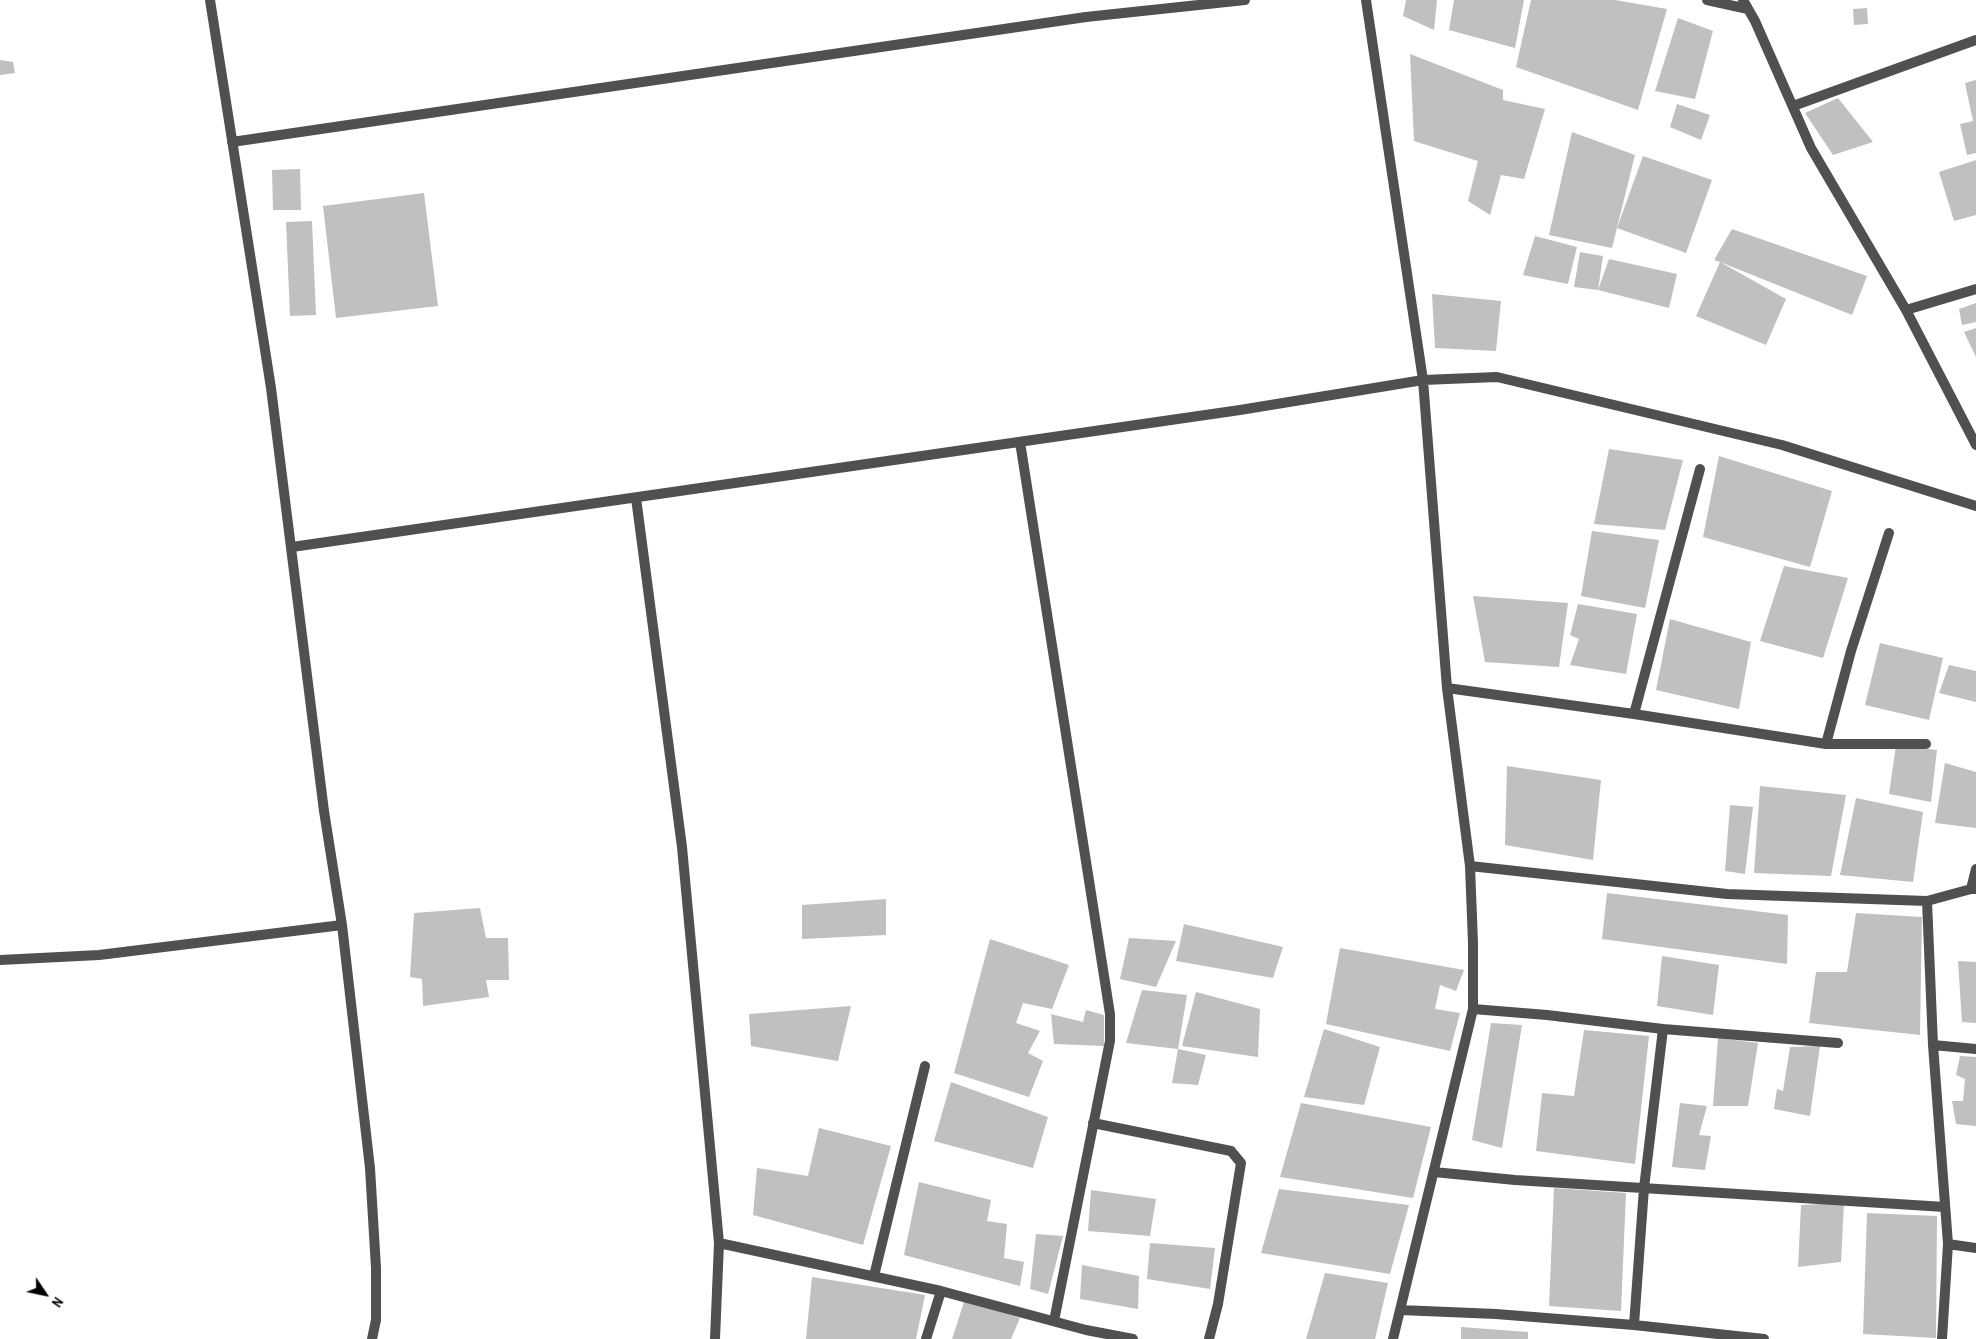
<!DOCTYPE html>
<html>
<head>
<meta charset="utf-8">
<style>
  body { margin:0 }
  #map { position:relative; width:1976px; height:1339px; overflow:hidden; background:#fff; font-family:"Archivo Narrow",sans-serif }
  canvas { display:block }
  .north { position:absolute; left:20px; top:1269px; width:50px; height:50px; -webkit-text-stroke:4px #fff; paint-order:stroke; rotate:124deg; font-size:14px; font-weight:700; line-height:20px; text-align:center; color:#000 }
  .north::after { content:''; display:block; margin:auto; width:18px; height:22px; background:#000; clip-path:polygon(50% 0,100% 100%,50% 72%,0 100%) }
</style>
</head>
<body>
<div id="map">
<canvas width="1976" height="1339"></canvas>
<div class="north">N</div>
</div>
<script>
const ctx = document.querySelector('canvas').getContext('2d');
ctx.lineJoin = 'round';
function fill(path, color) { ctx.fillStyle = color; ctx.fill(path, 'evenodd'); }
const shape = rows => new Path2D(rows.map(r => 'M' + r).join(''));
function stroke(path, color, width, dash) { ctx.strokeStyle = color; ctx.lineWidth = width; ctx.lineCap = dash ? 'butt' : 'round'; ctx.setLineDash(dash || []); ctx.stroke(path); }
const building = shape([
  [1406,0,1437,0,1434,30,1403,16],
  [1454,0,1524,0,1515,48,1449,30],
  [1531,0,1615,0,1667,9,1638,110,1516,67],
  [1867,8,1868,24,1854,25,1853,9],
  [1678,18,1713,31,1695,99,1655,91],
  [1410,54,1503,90,1503,100,1545,109,1524,179,1501,175,1490,215,1468,201,1478,161,1414,141],
  [0,60,13,62,15,73,0,75],
  [1976,80,1976,153,1967,155,1960,124,1973,121,1965,83],
  [1838,98,1873,142,1833,155,1805,113],
  [1677,104,1710,115,1701,140,1670,127],
  [1572,132,1635,155,1612,248,1549,235],
  [1643,156,1712,180,1686,253,1617,228],
  [1976,160,1976,215,1954,221,1939,172],
  [300,169,301,210,273,210,272,170],
  [424,193,438,306,336,318,323,206],
  [312,221,316,315,290,316,286,222],
  [1732,229,1867,276,1852,315,1720,262,1786,299,1766,345,1696,316,1720,262,1714,260],
  [1535,236,1577,247,1568,284,1523,275],
  [1580,252,1603,256,1598,290,1574,287],
  [1609,259,1677,274,1669,308,1598,290],
  [1432,294,1501,301,1496,351,1435,348],
  [1976,303,1976,322,1962,325,1959,309],
  [1976,328,1976,357,1964,332],
  [1609,449,1683,460,1665,530,1594,524],
  [1719,456,1832,491,1810,567,1703,537],
  [1592,531,1659,540,1645,608,1581,596],
  [1784,566,1848,578,1823,658,1760,641],
  [1473,596,1568,603,1559,667,1485,662],
  [1578,604,1637,614,1626,674,1570,665,1579,639,1570,635],
  [1670,619,1751,642,1739,709,1656,690],
  [1880,643,1943,658,1929,720,1865,705],
  [1949,665,1976,671,1976,702,1939,693],
  [1896,745,1937,750,1931,802,1889,794],
  [1945,763,1976,772,1976,828,1935,823],
  [1507,766,1601,780,1593,860,1505,845],
  [1760,786,1846,795,1831,876,1754,873],
  [1856,798,1923,812,1913,882,1840,875],
  [1730,805,1753,807,1745,874,1725,871],
  [1607,893,1788,915,1787,964,1602,939],
  [886,899,886,935,802,939,802,905],
  [480,908,486,938,508,938,509,980,486,980,489,997,423,1006,422,979,410,977,414,913],
  [1856,913,1922,917,1920,1035,1809,1023,1816,972,1847,972],
  [1184,924,1283,947,1273,978,1176,961],
  [1129,938,1176,941,1156,987,1120,979],
  [990,939,1069,965,1052,1009,1023,1003,1016,1023,1040,1031,1028,1053,1043,1061,1029,1097,954,1073],
  [1340,948,1464,970,1456,991,1440,985,1435,1009,1460,1013,1450,1051,1326,1024],
  [1662,956,1719,965,1713,1015,1657,1006],
  [1958,961,1976,962,1976,1023,1962,1022],
  [1142,990,1187,995,1178,1049,1206,1055,1198,1085,1172,1083,1178,1049,1126,1043],
  [1196,992,1260,1009,1258,1057,1182,1046],
  [851,1006,838,1061,751,1046,749,1014],
  [1086,1010,1104,1015,1104,1046,1054,1044,1051,1014,1083,1022],
  [1491,1023,1522,1025,1502,1148,1472,1140],
  [1324,1029,1380,1047,1364,1105,1304,1097],
  [1584,1030,1649,1036,1635,1164,1536,1151,1542,1093,1574,1096],
  [1718,1038,1758,1043,1748,1106,1713,1106],
  [1820,1046,1810,1116,1774,1109,1777,1089,1783,1091,1790,1047],
  [1960,1056,1976,1057,1976,1126,1956,1124,1952,1101,1963,1101,1965,1079,1956,1075],
  [951,1082,1048,1117,1033,1168,934,1141],
  [1301,1103,1431,1127,1413,1198,1280,1177],
  [1680,1103,1707,1106,1699,1135,1711,1136,1705,1170,1672,1167],
  [819,1128,891,1146,863,1245,753,1215,757,1168,808,1176],
  [919,1182,991,1200,987,1221,1007,1224,1004,1258,1024,1262,1020,1286,904,1255],
  [1554,1188,1626,1193,1621,1311,1549,1306],
  [1279,1189,1409,1205,1390,1274,1261,1253],
  [1091,1190,1156,1199,1150,1236,1088,1231],
  [1844,1203,1841,1262,1798,1267,1801,1205],
  [1867,1213,1937,1216,1936,1338,1863,1334],
  [1036,1234,1063,1236,1048,1294,1030,1289],
  [1150,1243,1215,1248,1210,1289,1147,1279],
  [1082,1265,1139,1276,1138,1309,1080,1299],
  [1325,1273,1388,1283,1375,1339,1306,1339],
  [812,1277,925,1295,916,1339,806,1339],
  [965,1299,1020,1318,1011,1339,952,1339],
  [1461,1327,1528,1332,1528,1339,1461,1339]
]);
const minor = shape([
  [210,0,271,388,324,811,342,925,370,1168,376,1268,376,1320,372,1339],
  [1366,0,1423,380,1447,688,1470,866,1473,943,1473,1009,1393,1339],
  [1707,0,1748,9],
  [1743,0,1755,21,1811,148,1906,310,1976,445],
  [1793,106,1976,40],
  [232,142,1086,17,1245,0],
  [1906,310,1976,289],
  [1020,442,1110,1014,1110,1041,1054,1321],
  [636,498,682,847,719,1243,715,1339],
  [292,547,1240,410,1423,380,1497,377,1782,445,1976,506],
  [1447,688,1634,714,1826,744,1926,744],
  [1634,714,1700,469],
  [1826,744,1851,651,1889,533],
  [1470,866,1727,894,1927,901,1971,889,1976,889],
  [1971,889,1976,869],
  [1927,901,1933,1045,1948,1244,1942,1339],
  [0,960,99,955,342,925],
  [1473,1009,1547,1015,1663,1029,1838,1043],
  [1933,1045,1976,1049],
  [1093,1123,1231,1151,1241,1163,1218,1304,1209,1339],
  [1434,1172,1515,1180,1945,1207],
  [719,1243,941,1291,1086,1330,1133,1339],
  [1948,1244,1976,1248],
  [874,1276,925,1066],
  [1400,1310,1496,1314,1634,1325,1764,1339],
  [1634,1325,1644,1188,1663,1029],
  [926,1339,941,1291]
]);
fill(building, '#c0c0c0');
stroke(minor, '#505050', 10);
</script>
</body>
</html>
